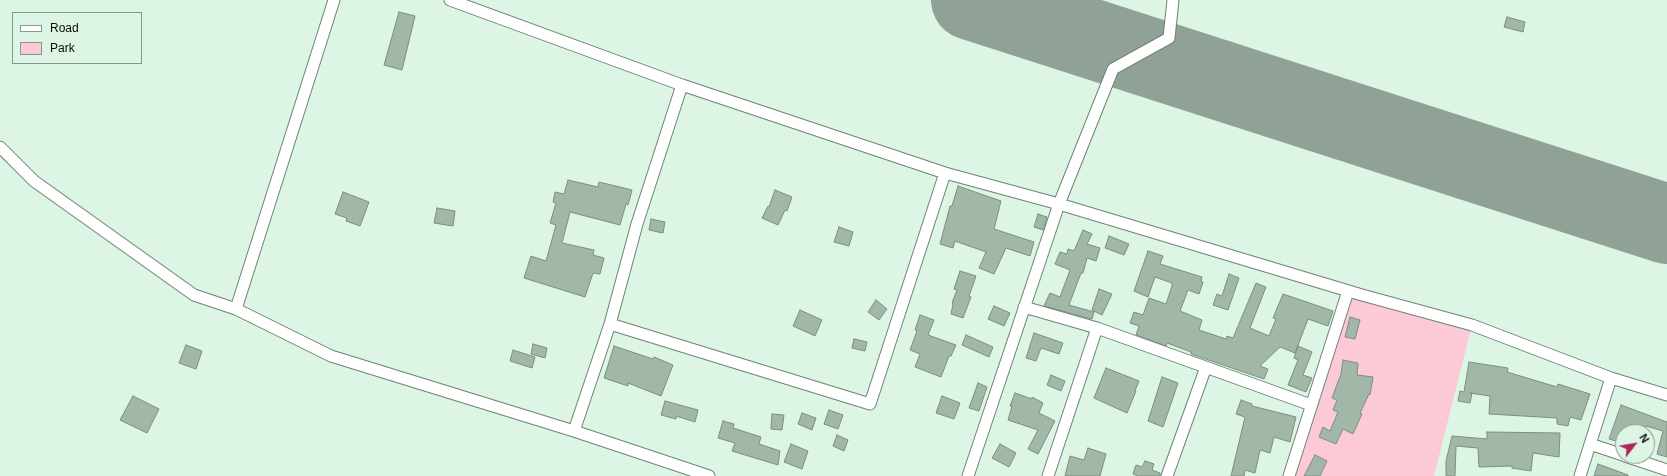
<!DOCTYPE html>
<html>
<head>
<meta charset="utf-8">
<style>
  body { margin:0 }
  #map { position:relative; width:1667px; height:476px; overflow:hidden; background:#ddf5e4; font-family:Arial,sans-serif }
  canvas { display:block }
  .legend { position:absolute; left:12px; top:12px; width:130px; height:52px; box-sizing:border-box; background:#ddf5e4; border:1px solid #87988c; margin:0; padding:5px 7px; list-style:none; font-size:12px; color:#060d08 }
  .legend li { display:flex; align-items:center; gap:8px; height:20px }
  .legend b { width:20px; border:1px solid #87988c }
  .north { position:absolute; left:1615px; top:424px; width:40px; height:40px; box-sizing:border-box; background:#ddf5e4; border:1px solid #87988c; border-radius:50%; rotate:59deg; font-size:11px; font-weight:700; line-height:16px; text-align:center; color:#060d08 }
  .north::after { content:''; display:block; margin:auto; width:14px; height:18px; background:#b0245f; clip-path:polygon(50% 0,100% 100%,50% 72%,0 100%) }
</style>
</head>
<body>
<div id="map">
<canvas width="1667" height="476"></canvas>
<ul class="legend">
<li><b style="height:5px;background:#fff"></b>Road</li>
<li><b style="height:11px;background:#fccad7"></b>Park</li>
</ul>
<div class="north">N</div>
</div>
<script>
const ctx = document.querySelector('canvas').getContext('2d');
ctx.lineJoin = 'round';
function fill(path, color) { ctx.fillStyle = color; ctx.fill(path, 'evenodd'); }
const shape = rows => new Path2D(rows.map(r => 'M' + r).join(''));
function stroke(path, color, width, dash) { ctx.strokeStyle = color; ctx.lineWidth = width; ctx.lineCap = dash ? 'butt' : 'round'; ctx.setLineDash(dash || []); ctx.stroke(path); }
const green = shape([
  [1351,295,1472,325,1434,476,1295,476]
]);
const runway = shape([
  [971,0,1667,224]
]);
const building = shape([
  [399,12,415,16,402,70,384,65,399,12],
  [1507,17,1525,22,1523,32,1504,27,1507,17],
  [568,180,598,187,599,182,632,190,628,205,626,204,620,225,570,212,562,243,594,250,593,255,604,258,600,274,593,273,585,297,524,278,531,256,546,261,556,225,550,223,556,203,553,202,555,192,564,194,568,180],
  [958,186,1001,201,994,229,1034,242,1030,256,1006,248,994,274,979,268,986,252,955,241,953,248,940,244,950,206,952,206,958,186],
  [775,190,792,197,787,211,785,210,778,225,762,218,768,206,769,207,775,190],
  [343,192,369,202,360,226,346,221,347,218,335,214,343,192],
  [437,208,455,211,453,226,434,223,437,208],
  [1038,214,1047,217,1043,230,1034,227,1038,214],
  [651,219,665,222,663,233,649,230,651,219],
  [839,227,853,232,849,246,834,242,839,227],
  [1083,230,1092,234,1087,244,1100,248,1096,261,1087,258,1083,273,1081,273,1069,305,1094,312,1092,319,1044,306,1050,293,1060,297,1070,270,1055,264,1060,252,1067,254,1068,249,1074,251,1083,230],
  [1109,236,1129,244,1124,255,1105,248,1109,236],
  [1148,251,1163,256,1160,264,1202,277,1201,281,1203,282,1199,294,1188,290,1180,311,1202,320,1199,330,1226,339,1227,336,1233,338,1256,283,1266,287,1250,328,1269,336,1276,319,1273,318,1283,294,1333,311,1328,326,1308,319,1295,353,1280,347,1260,366,1268,369,1264,379,1191,354,1191,352,1167,343,1166,346,1136,335,1139,326,1130,323,1134,312,1143,315,1149,298,1166,304,1172,286,1172,283,1155,277,1148,297,1134,291,1148,251],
  [960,271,976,276,969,296,971,297,963,318,951,314,953,304,952,303,957,290,954,289,960,271],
  [1229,274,1239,278,1228,310,1213,305,1217,294,1222,296,1229,274],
  [1099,289,1112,294,1102,315,1092,310,1099,289],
  [876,300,887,309,879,320,868,312,876,300],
  [994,306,1010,313,1004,326,988,319,994,306],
  [800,310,822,320,815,336,793,326,800,310],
  [920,315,934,320,928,335,956,345,951,356,949,356,941,377,915,367,920,354,910,350,917,331,915,330,920,315],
  [1350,317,1360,320,1355,339,1345,337,1350,317],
  [1034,333,1063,343,1059,354,1041,348,1036,361,1026,358,1034,333],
  [966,335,993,347,989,357,962,345,966,335],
  [854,339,867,342,865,351,852,348,854,339],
  [533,344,547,348,545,358,531,354,533,344],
  [186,345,202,351,196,369,179,363,186,345],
  [614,346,653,359,654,357,673,365,661,396,628,383,628,386,604,378,614,346],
  [1298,346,1312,352,1303,375,1312,378,1306,392,1288,385,1298,360,1294,358,1298,346],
  [513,350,535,357,532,368,510,361,513,350],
  [1343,360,1358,363,1357,375,1373,377,1370,395,1369,394,1360,413,1362,414,1353,434,1343,429,1336,444,1319,437,1323,427,1330,431,1338,412,1333,410,1337,400,1332,398,1341,374,1343,360],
  [1469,362,1508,368,1507,372,1557,387,1558,384,1590,394,1581,420,1570,417,1568,426,1557,424,1557,418,1489,414,1490,396,1470,393,1472,393,1470,403,1458,401,1460,391,1464,392,1469,362],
  [1106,368,1139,381,1135,391,1136,391,1127,413,1094,398,1106,368],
  [1051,375,1065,381,1061,391,1047,385,1051,375],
  [1162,377,1178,383,1163,427,1148,421,1162,377],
  [978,383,987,387,979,411,969,408,978,383],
  [1015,393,1032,399,1032,397,1043,403,1039,413,1055,421,1038,454,1028,449,1038,430,1008,420,1012,406,1010,406,1015,393],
  [133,396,159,409,147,433,120,420,133,396],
  [942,396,960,403,954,419,936,413,942,396],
  [1241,400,1252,404,1252,406,1296,417,1290,442,1274,437,1270,453,1260,450,1255,473,1245,470,1244,476,1231,476,1245,417,1236,414,1241,400],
  [665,401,698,410,695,422,676,416,676,419,661,415,665,401],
  [1621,405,1667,422,1667,457,1657,454,1663,431,1646,426,1644,432,1623,432,1623,443,1609,439,1621,405],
  [829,410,843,415,838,429,824,424,829,410],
  [802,413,816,418,812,430,798,424,802,413],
  [772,414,784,415,782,430,771,429,772,414],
  [723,421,734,424,733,428,761,437,759,444,780,451,778,465,732,451,735,443,718,438,723,421],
  [1487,432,1560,433,1559,457,1533,453,1531,471,1512,468,1512,466,1479,467,1478,448,1456,446,1455,476,1446,476,1446,461,1452,436,1487,439,1487,432],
  [837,435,848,440,844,451,833,446,837,435],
  [791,444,808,451,802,469,784,462,791,444],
  [1000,444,1016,453,1009,467,992,458,1000,444],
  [1088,448,1106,454,1100,476,1065,476,1070,456,1084,460,1088,448],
  [1315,455,1327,461,1320,476,1304,476,1315,455],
  [1145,461,1154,464,1152,470,1160,473,1160,476,1138,476,1133,474,1136,465,1142,467,1145,461],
  [1598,464,1628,475,1628,476,1594,476,1598,464]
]);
const street = shape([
  [450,0,682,85],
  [0,147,34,181,194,295,236,309,331,356,574,431,709,476],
  [1024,307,1097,328,1311,405],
  [236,309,334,0],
  [610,324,870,404,945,173],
  [574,431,610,324,637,224,682,85,945,173,1059,204,1362,295,1472,325,1611,378,1667,395],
  [1590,444,1623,455],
  [1625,456,1667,470],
  [968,476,1059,204,1113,69,1169,38,1173,0],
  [1048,476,1097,328],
  [1167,476,1206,367],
  [1289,476,1348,291],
  [1580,476,1611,378]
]);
fill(green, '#fccad7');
stroke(runway, '#90a295', 80);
fill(building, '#a1b8a8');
stroke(building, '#798f7f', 1);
stroke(street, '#6e8374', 13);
stroke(street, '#fff', 11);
</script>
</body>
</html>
